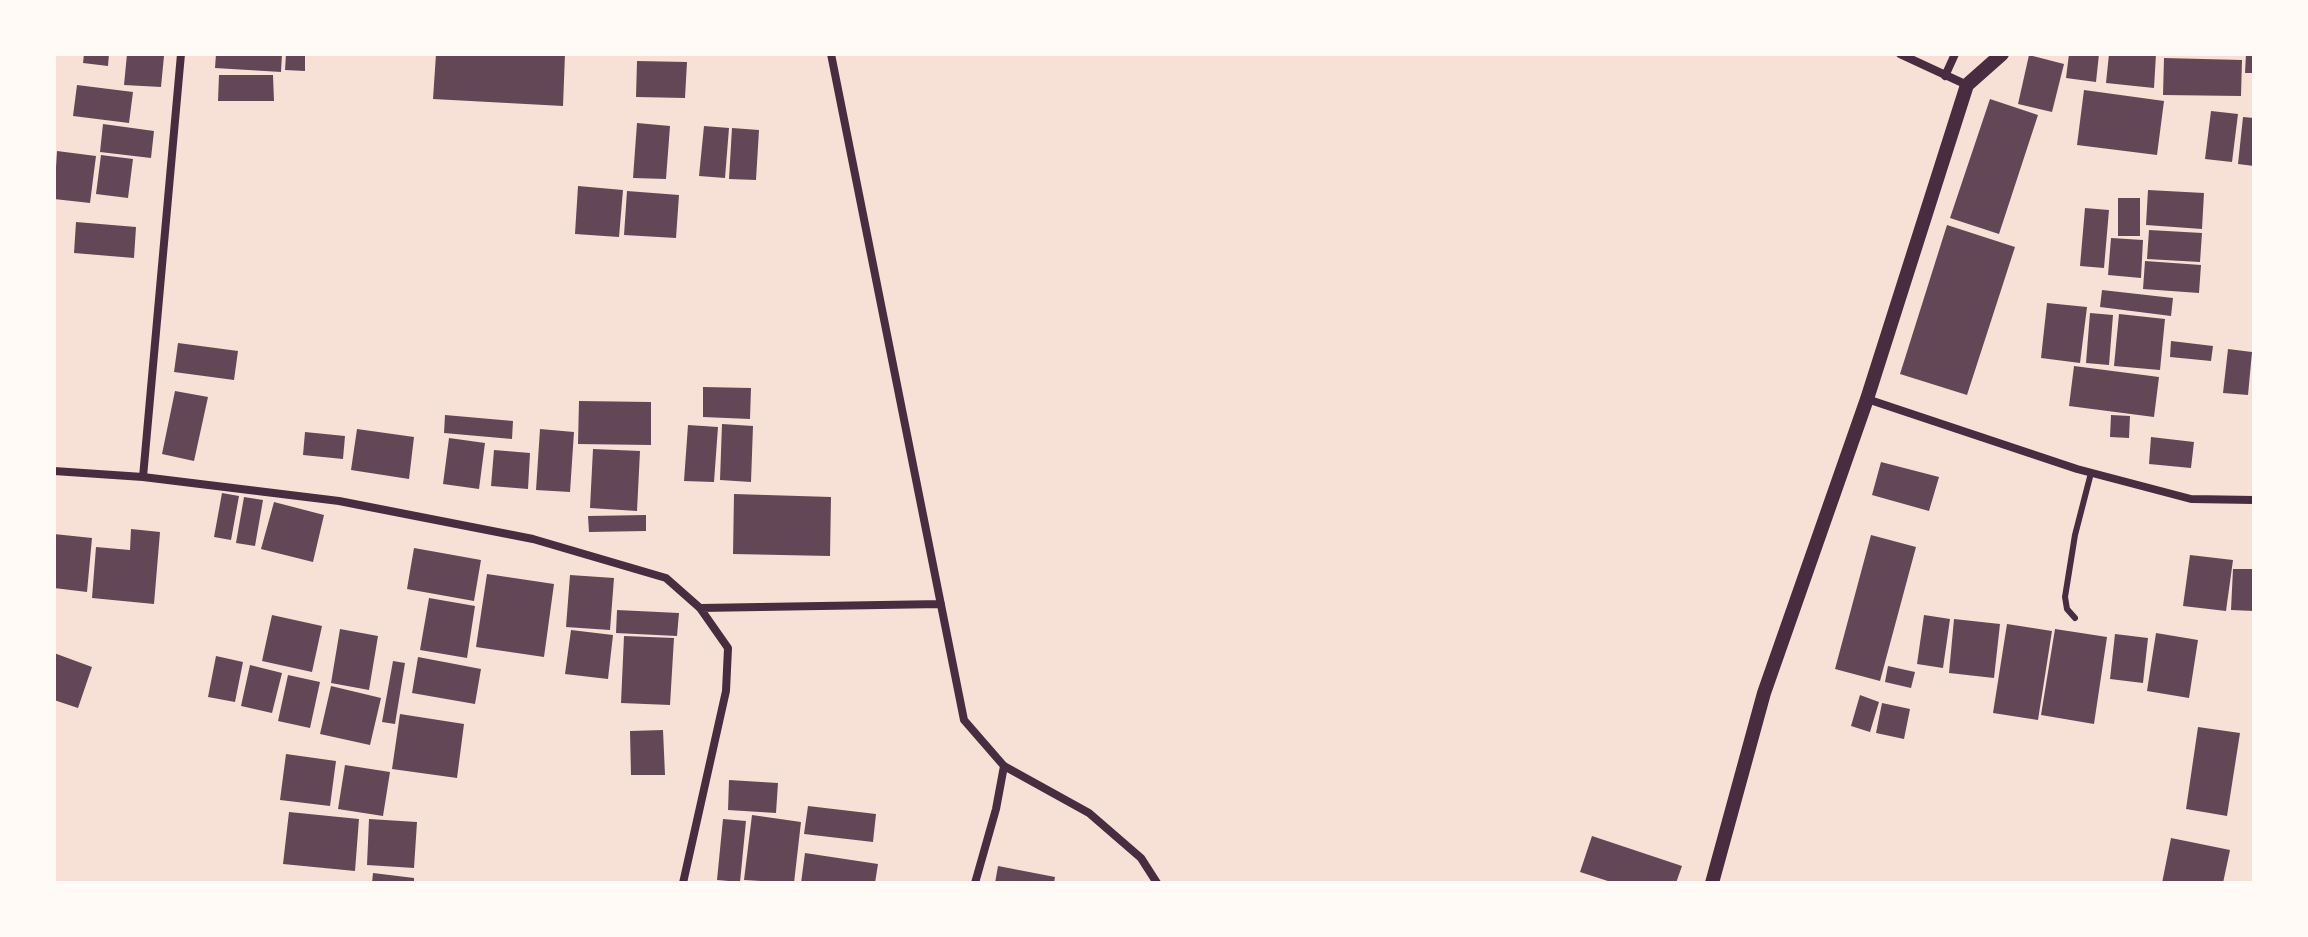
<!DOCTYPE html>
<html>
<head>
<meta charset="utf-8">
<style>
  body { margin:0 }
  #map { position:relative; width:2308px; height:937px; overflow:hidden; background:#f7e1d7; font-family:"Exo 2",sans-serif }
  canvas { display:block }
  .frame { position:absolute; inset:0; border:56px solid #fffaf5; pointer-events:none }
</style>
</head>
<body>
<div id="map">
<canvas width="2308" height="937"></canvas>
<div class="frame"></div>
</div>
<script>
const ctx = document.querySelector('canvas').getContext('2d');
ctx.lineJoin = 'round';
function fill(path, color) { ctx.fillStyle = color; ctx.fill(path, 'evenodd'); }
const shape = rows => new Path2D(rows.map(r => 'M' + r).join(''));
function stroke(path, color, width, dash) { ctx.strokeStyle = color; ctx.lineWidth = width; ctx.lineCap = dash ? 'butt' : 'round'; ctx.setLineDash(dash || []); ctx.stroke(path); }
const building = shape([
  [84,54,109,54,108,66,83,63],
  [127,54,164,56,161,87,124,85],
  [216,54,282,54,281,72,215,68],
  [286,54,305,54,305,71,285,70],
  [436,54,565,54,563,106,433,99],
  [2069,54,2099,54,2096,82,2066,78],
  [2109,54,2156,54,2154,88,2106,83],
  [2246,54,2254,54,2254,73,2245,73],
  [2029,55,2064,64,2052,112,2018,104],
  [2164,58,2242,60,2241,96,2163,95],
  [637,61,687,62,685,98,636,97],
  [219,75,273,75,274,101,218,101],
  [77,85,133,92,129,123,73,116],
  [2084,90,2164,101,2157,155,2077,145],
  [1990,99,2038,115,1999,234,1950,218],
  [2211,111,2238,114,2232,162,2205,159],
  [2243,117,2254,118,2254,166,2238,164],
  [637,123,670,126,666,179,633,178],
  [103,124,154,131,151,158,100,152],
  [704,126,729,128,725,178,699,176],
  [732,128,759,130,756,180,729,179],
  [57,151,96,156,90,203,54,199],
  [101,155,133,159,128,198,96,194],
  [578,186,623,190,619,237,575,234],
  [2148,190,2204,193,2202,229,2146,225],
  [627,191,679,195,676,238,624,235],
  [2118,198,2140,198,2140,236,2118,236],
  [2085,208,2109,210,2104,268,2080,266],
  [76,222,136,227,134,258,74,253],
  [1947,225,2015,247,1967,395,1900,374],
  [2149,230,2202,233,2200,262,2147,259],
  [2111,238,2143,240,2141,278,2108,275],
  [2145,261,2201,265,2199,293,2143,289],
  [2102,290,2173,298,2171,316,2100,307],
  [2047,303,2087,307,2080,363,2041,358],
  [2090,313,2113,315,2109,365,2086,363],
  [2119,314,2165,319,2160,370,2114,366],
  [2171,341,2213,346,2211,361,2170,357],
  [178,343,238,351,234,380,174,372],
  [2228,349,2252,352,2248,395,2223,393],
  [2074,366,2159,377,2154,417,2069,406],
  [703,387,751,388,750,419,703,417],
  [175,391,208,397,194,461,162,454],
  [579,401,651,402,651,445,578,444],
  [445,415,513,421,512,439,444,433],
  [2111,415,2130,416,2129,438,2110,437],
  [722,424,753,426,751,482,720,480],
  [688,425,718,427,714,482,684,481],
  [357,429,414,437,409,479,351,470],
  [540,429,574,432,570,492,536,490],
  [305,432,345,436,343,459,303,455],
  [2151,437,2194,442,2191,468,2149,464],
  [449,438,485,443,479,489,443,484],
  [593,449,640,451,637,511,590,508],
  [494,450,530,453,528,489,491,486],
  [1881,462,1939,477,1929,511,1872,495],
  [222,493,239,496,231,540,214,537],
  [734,494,831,497,830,556,733,554],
  [244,497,263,500,255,546,236,543],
  [274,502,324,515,313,562,261,549],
  [646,515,646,531,589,532,588,516],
  [131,529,160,532,154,604,92,598,96,547,130,550],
  [54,534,92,538,87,592,54,588],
  [1871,535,1916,547,1880,681,1835,669],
  [414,548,481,560,474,601,407,589],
  [2190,555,2233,560,2226,611,2183,606],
  [2233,569,2254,569,2254,611,2231,610],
  [487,574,554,584,544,657,476,647],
  [570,575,614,578,610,630,566,627],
  [429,598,475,606,467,658,420,650],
  [617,610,679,613,677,636,616,633],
  [272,615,322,626,312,672,262,661],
  [1924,615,1950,619,1943,668,1917,664],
  [1954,619,2000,624,1994,678,1949,673],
  [2007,624,2052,631,2038,720,1993,713],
  [340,629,378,636,369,690,331,683],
  [2055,629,2107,637,2094,724,2041,715],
  [571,630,613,635,608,679,565,674],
  [2156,633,2198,640,2189,698,2147,691],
  [2115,634,2148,638,2143,683,2110,679],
  [624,636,674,638,670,705,621,703],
  [54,653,92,667,78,708,54,700],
  [216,656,243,662,235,702,208,697],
  [418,657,481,669,475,704,412,693],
  [393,661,405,663,395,724,382,722],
  [250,665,282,673,272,713,241,706],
  [1888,666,1915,672,1911,688,1885,682],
  [288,675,320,682,310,728,278,721],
  [331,686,381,698,370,745,320,734],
  [1860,695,1879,702,1870,732,1851,726],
  [1882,703,1910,709,1904,739,1876,733],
  [400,714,464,724,457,778,392,769],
  [2198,727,2240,733,2227,816,2186,809],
  [663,730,665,775,631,775,630,731],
  [286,754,336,761,330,806,280,800],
  [345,765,390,772,383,816,338,809],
  [729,780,778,783,776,813,728,810],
  [808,806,876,814,873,842,804,834],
  [289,812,359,819,355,871,283,864],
  [752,815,801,822,794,883,744,880],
  [369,819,417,822,414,868,367,865],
  [723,819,746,821,740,882,717,880],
  [1592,836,1682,866,1676,883,1614,883,1580,872],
  [2171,838,2230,850,2223,883,2162,883],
  [805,853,878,864,875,883,801,883],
  [998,866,1055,877,1054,883,995,883],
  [373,873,414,878,414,883,372,883]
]);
const service = shape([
  [2075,618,2067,609,2065,597,2075,535,2091,473]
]);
const minor = shape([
  [181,54,143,477,339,501,533,539,666,578,700,608,728,648,726,691,683,883],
  [831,54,964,720,1004,766,1089,813,1141,858,1157,883],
  [1900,54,1967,85],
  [1945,76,1955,54],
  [1867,399,2077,469,2191,499,2254,500],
  [54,471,143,477],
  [700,608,941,604],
  [975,883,996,809,1004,766]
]);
const tertiary = shape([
  [1712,883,1764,693,1867,399,1967,85,2002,54]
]);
fill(building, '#644757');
stroke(service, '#4a2c40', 6);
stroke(minor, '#4a2c40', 8);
stroke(tertiary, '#4a2c40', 14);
</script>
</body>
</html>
